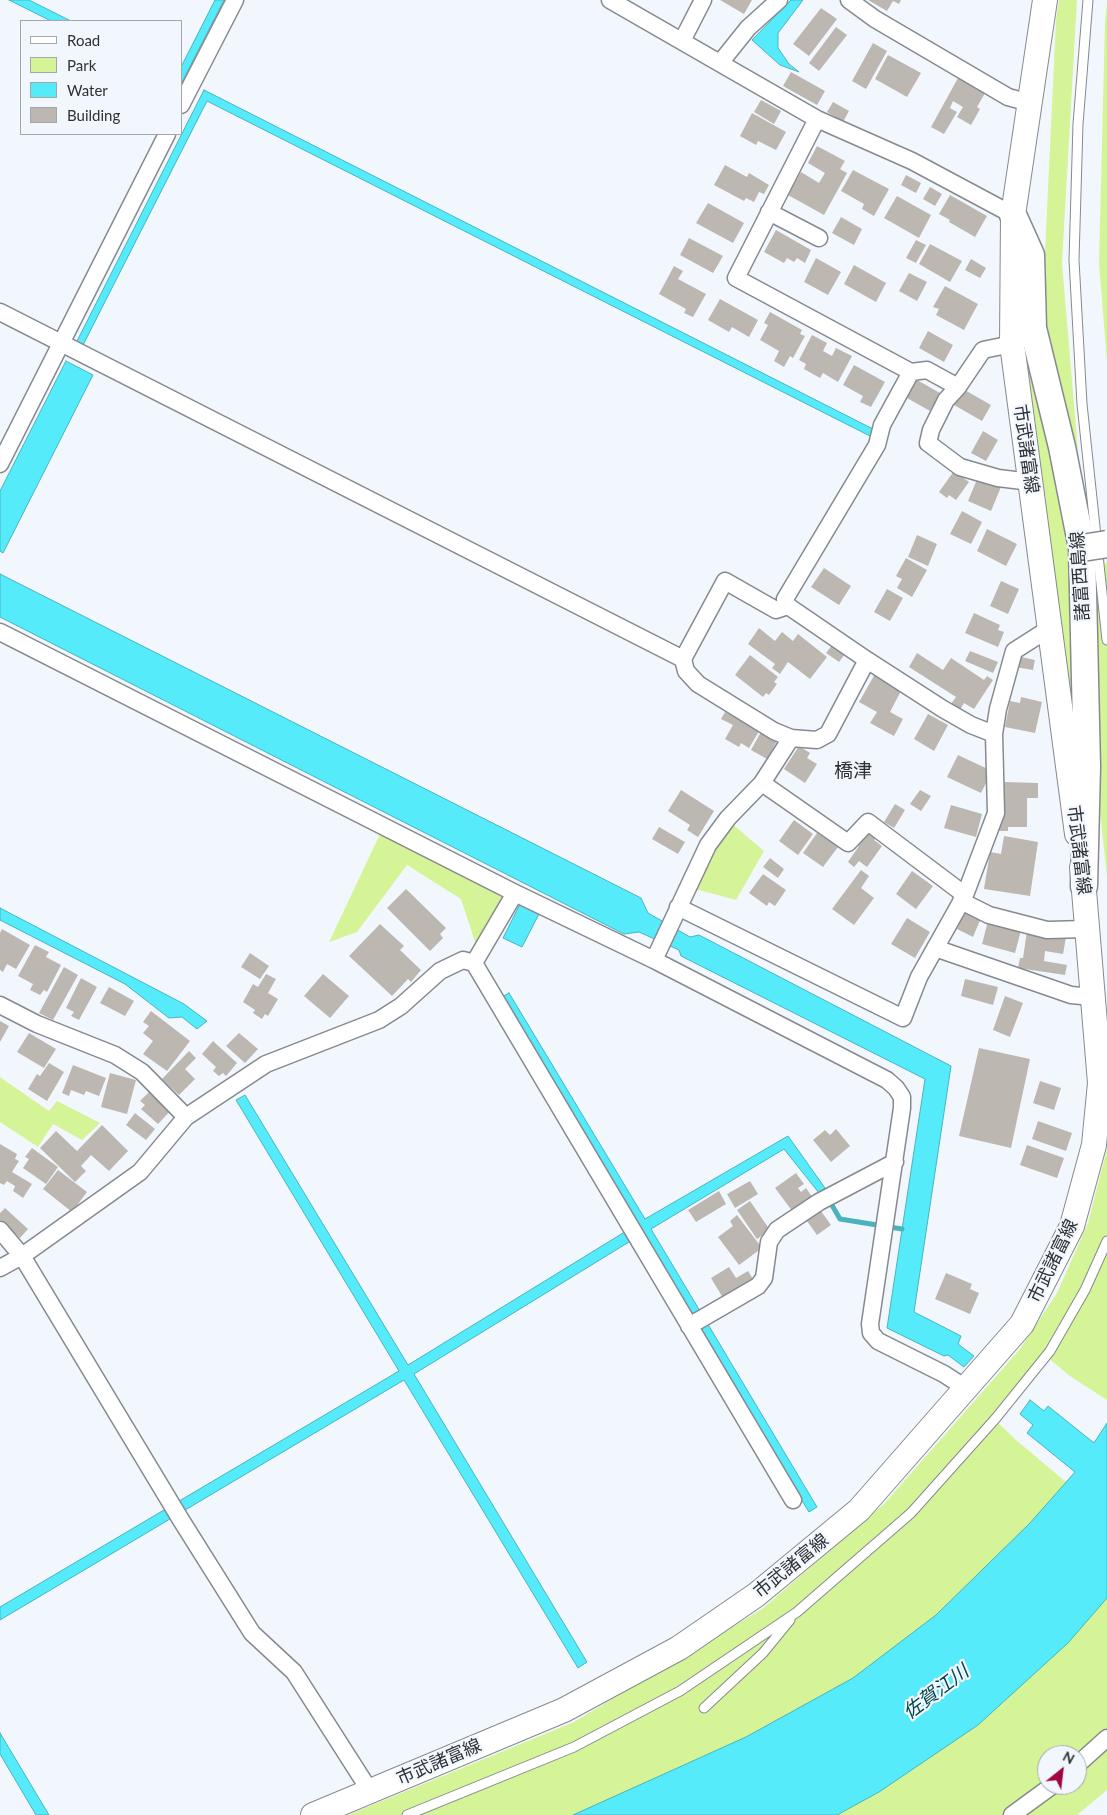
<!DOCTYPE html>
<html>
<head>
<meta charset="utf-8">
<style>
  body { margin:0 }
  #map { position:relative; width:1107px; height:1815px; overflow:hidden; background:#f2f7fe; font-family:Lato,sans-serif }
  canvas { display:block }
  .legend { position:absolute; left:20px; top:20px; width:162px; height:115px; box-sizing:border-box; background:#f2f7fe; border:1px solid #a4a8ad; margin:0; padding:6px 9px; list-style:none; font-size:15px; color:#2f3134 }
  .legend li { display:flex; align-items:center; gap:10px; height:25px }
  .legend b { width:25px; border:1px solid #a4a8ad }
  .north { position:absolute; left:1037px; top:1745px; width:50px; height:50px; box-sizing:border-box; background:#f2f7fe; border:1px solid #a4a8ad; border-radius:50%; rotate:29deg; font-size:14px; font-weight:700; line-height:20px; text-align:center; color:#2f3134 }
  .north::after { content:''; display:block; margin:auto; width:18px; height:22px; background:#a20640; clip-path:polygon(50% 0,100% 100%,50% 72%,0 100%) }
</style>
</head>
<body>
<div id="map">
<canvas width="1107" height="1815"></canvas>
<ul class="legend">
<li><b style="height:6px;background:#fff"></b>Road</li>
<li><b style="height:14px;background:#d5f497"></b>Park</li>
<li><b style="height:14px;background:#56ebfa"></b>Water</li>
<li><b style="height:14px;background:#bdb7b1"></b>Building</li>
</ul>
<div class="north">N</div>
</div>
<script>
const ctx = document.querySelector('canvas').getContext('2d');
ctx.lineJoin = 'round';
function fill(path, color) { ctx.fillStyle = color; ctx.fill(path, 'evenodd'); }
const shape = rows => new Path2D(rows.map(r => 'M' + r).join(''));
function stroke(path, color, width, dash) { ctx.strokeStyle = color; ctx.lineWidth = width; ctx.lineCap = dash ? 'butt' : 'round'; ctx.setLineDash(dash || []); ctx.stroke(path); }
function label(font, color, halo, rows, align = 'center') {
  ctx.font = font + ' Lato,"Noto Sans JP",sans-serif'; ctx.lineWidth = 4.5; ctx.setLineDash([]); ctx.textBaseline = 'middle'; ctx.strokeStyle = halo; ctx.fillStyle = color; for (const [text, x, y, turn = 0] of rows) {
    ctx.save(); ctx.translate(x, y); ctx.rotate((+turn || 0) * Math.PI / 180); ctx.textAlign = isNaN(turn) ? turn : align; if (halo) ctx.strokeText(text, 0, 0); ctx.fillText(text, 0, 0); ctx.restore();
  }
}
const green = shape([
  [1059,0,1077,0,1062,263,1083,510,1042,316,1056,20],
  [1107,3,1107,362,1099,263,1105,22],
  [1026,349,1059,482,1076,619,1077,745],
  [1107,561,1107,876,1096,777,1092,587],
  [730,822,764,851,736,900,695,889],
  [381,832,503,894,477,948,461,899,407,865,357,932,329,942],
  [0,1077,49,1111,57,1101,100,1123,82,1140,53,1124,38,1147,0,1122],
  [1107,1149,1107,1400,1070,1376,1042,1353,991,1416,1016,1440,1066,1482,1075,1472,958,1623,627,1815,348,1815,574,1722,762,1609,884,1504,1020,1349,1057,1293,1088,1223],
  [1107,1573,1107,1790,1077,1815,804,1815],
  [1047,1755,1077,1755,1077,1785,1047,1785]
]);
const water = shape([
  [9,0,29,0,71,21,51,21,9,0],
  [215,0,224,0,181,84,181,67,215,0],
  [791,0,803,0,778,33,778,48,789,64,799,72,780,65,752,40,791,0],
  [204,90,873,429,870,436,207,101,82,347,76,343,204,90],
  [66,361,93,375,3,553,0,551,0,491,66,361],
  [0,574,641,898,648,913,690,937,699,935,951,1066,914,1312,961,1336,958,1344,974,1356,964,1367,948,1355,944,1356,887,1328,925,1079,681,956,679,950,639,932,624,934,0,617,0,574],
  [520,904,539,914,522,947,503,938,520,904],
  [0,908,184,1004,207,1021,197,1029,182,1017,169,1018,125,984,0,920,0,908],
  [509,993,645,1219,788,1136,825,1188,819,1193,784,1149,651,1229,817,1507,809,1512,693,1324,642,1234,414,1374,587,1662,578,1668,404,1380,0,1620,0,1607,399,1371,236,1100,245,1095,408,1365,636,1225,500,998,509,993],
  [1030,1400,1044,1411,1048,1406,1094,1443,1107,1423,1107,1598,1068,1643,978,1725,879,1792,837,1815,573,1815,746,1737,853,1678,936,1615,1030,1523,1075,1472,1027,1433,1033,1425,1020,1414,1030,1400],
  [0,1733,49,1815,36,1815,0,1754,0,1733]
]);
const stream = shape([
  [829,1200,840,1219,902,1229]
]);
const building = shape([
  [720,0,752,0,744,14],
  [868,0,901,0,899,4,893,1,887,11],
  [821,8,837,19,809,56,793,44],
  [836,27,847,35,819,71,809,63],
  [873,43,887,51,866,89,852,81],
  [888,55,921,73,907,97,875,79],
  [791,72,825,91,817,105,783,86],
  [958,78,985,93,977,107,980,109,971,125,957,117,963,107,953,101,950,108,957,112,944,134,931,127],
  [761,100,781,111,774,124,754,112],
  [833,102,849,111,843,122,827,112],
  [752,113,786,132,776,150,758,141,756,145,740,136],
  [817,146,845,161,840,169,847,173,824,215,788,195,801,172,819,183,825,173,808,163],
  [725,165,747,177,749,173,769,185,764,194,759,192,754,202,746,198,744,201,714,185],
  [853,170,889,189,874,216,862,209,864,204,841,191],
  [906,175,921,183,916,193,901,185],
  [930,187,942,194,935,206,923,199],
  [950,195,987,216,975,237,949,222,950,220,939,214],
  [897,196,931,215,919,238,884,218],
  [708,203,744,223,733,243,696,223],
  [841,217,862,229,854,245,832,233],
  [776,230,811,250,805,263,797,258,794,262,787,258,784,263,764,252],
  [689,238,723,256,713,273,680,255],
  [916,240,926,245,916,263,906,258],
  [930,244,962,261,950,282,919,264],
  [816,258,841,272,828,295,804,282],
  [971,259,986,268,980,278,965,270],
  [854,265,886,283,876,302,844,284],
  [674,266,683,271,678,279,706,294,693,317,684,313,686,309,659,294],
  [909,273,927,282,917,301,899,291],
  [945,286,978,304,964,330,936,315,939,309,933,307],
  [720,299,758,320,749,337,732,327,729,332,708,320],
  [770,312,802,330,800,334,805,336,793,358,790,356,784,367,774,361,779,351,760,340,768,325,764,323],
  [928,331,953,345,944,362,919,348],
  [812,335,827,343,823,351,832,356,836,348,852,356,838,382,823,373,820,378,804,369,806,364,799,360],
  [854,365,885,382,871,407,860,402,863,396,843,385],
  [917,380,940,393,930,411,907,398],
  [963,389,991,405,982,421,954,405],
  [983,431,998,440,986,461,971,453],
  [954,471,969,482,956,500,949,495,947,498,939,492],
  [978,477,1001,487,991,511,968,501],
  [962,511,982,522,971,544,950,534],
  [987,529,1017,544,1006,566,977,551],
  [917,535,937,544,928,566,908,557],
  [906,558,927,570,912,597,897,588,902,579,896,576],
  [824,568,851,586,839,605,811,587],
  [1001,581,1019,589,1008,614,990,606],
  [887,589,903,598,890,621,874,612],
  [974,613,1000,625,998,630,1004,632,998,647,965,633],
  [759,628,775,641,782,632,793,641,798,634,827,657,810,679,788,662,780,674,772,668,775,664,748,644],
  [833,644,845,654,839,662,826,653],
  [970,651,998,662,993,673,965,661],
  [917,653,943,670,951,658,984,680,987,676,993,680,974,709,964,703,960,710,951,704,956,697,909,667],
  [750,655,778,677,774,682,777,684,769,695,766,693,763,697,735,675],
  [1017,656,1035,660,1033,670,1015,667],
  [875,674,902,689,890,712,903,719,894,736,870,723,877,712,859,702],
  [1021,697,1042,702,1035,733,1005,727,1010,701,1020,703],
  [725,712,737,718,739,715,761,728,749,748,741,743,739,747,725,739,733,725,721,719],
  [928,714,948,725,934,751,914,739],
  [762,730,778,739,767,759,751,750],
  [799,746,810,753,807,758,817,764,805,783,784,769],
  [958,755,992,771,981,793,947,777],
  [1004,782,1038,783,1038,798,1027,798,1027,827,1008,827,1008,831,997,831,997,820,1003,820],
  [681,790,714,811,698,837,687,830,690,825,668,811],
  [920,790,931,796,921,811,910,804],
  [895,804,905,810,894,828,884,822],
  [951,805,982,814,976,837,944,828],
  [794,820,813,834,798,855,779,841],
  [659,827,685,842,678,854,652,839],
  [866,829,877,837,874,840,882,846,867,867,859,861,854,867,848,862,859,846,856,843],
  [817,833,838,847,823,867,803,853],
  [1004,836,1038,842,1030,896,984,889,990,852,1001,854],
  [770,858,784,869,778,878,763,867],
  [861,870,869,876,861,888,874,898,854,925,832,909],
  [912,871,933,886,916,909,896,894],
  [763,874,786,890,775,906,769,902,767,906,749,893],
  [406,889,446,928,440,934,443,938,430,951,387,908],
  [965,911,981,918,973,937,957,929],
  [907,918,930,932,915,958,891,944],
  [988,921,1021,930,1015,953,982,944],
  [380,924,404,946,400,950,421,970,411,982,408,979,392,996,349,956],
  [2,929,30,945,16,969,7,964,3,972,0,970,0,933],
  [1027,931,1066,937,1063,954,1045,951,1044,961,1067,965,1065,975,1018,968,1020,958,1023,958],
  [35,945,49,952,46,957,61,965,47,992,44,990,40,995,30,990,33,984,18,976],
  [250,953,269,966,260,979,241,967],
  [64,967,78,975,53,1020,39,1013],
  [266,974,276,979,268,993,278,999,268,1016,265,1014,262,1019,253,1013,255,1010,243,1002,253,984,258,987],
  [323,974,349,996,330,1018,304,996],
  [81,978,97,987,79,1020,71,1016,74,1012,66,1008],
  [965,979,998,987,993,1005,961,996],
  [109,987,134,1001,125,1016,100,1003],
  [1005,996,1023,1003,1010,1037,993,1030],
  [151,1011,190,1041,167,1071,143,1054,153,1041,143,1033,149,1026,143,1022],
  [0,1021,9,1026,0,1042],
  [29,1033,56,1049,44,1068,17,1052],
  [239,1033,258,1049,245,1063,226,1046],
  [213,1041,237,1063,226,1076,223,1073,219,1076,213,1071,216,1067,202,1054],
  [979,1048,1030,1059,1011,1148,959,1136],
  [189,1051,196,1058,185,1069,195,1079,179,1095,162,1079],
  [49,1063,64,1072,47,1101,28,1089,37,1074,40,1076],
  [73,1065,106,1078,99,1096,86,1091,84,1095,71,1090,69,1096,62,1093],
  [110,1073,136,1080,127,1114,101,1107],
  [1040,1081,1061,1088,1054,1110,1033,1103],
  [153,1088,173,1108,158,1124,141,1109,145,1105,140,1101],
  [135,1113,155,1129,146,1140,126,1125],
  [1038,1121,1072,1133,1066,1151,1032,1139],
  [102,1125,128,1151,109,1171,91,1155,81,1166,86,1171,75,1182,40,1148,56,1131,77,1151],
  [836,1129,850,1146,831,1162,813,1140,825,1130,830,1135],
  [0,1144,17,1154,15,1159,19,1161,12,1172,32,1184,23,1198,13,1191,15,1186,7,1181,4,1185,0,1183],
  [1027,1145,1064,1158,1057,1178,1020,1165],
  [32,1148,58,1167,46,1184,23,1168,29,1159,25,1157],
  [58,1170,87,1192,72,1212,43,1189],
  [796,1173,804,1184,798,1188,801,1192,806,1188,813,1198,793,1212,775,1188],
  [750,1181,758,1194,735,1208,727,1194],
  [719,1191,726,1204,696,1222,688,1210],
  [750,1201,770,1230,757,1239,737,1210],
  [818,1207,831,1225,817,1235,804,1217],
  [5,1208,28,1229,20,1238,0,1220,0,1213],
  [737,1215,762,1248,739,1265,718,1237,733,1226,730,1221],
  [729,1267,736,1278,748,1271,753,1279,723,1298,711,1278],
  [946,1273,972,1284,970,1289,979,1293,970,1314,935,1299]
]);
const lane = shape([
  [1088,0,1078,124,1074,260,1082,404,1107,640],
  [704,1708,763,1653,790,1620],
  [407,1815,574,1747,680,1691,797,1612,911,1513,996,1418,1050,1351,1085,1290,1107,1241]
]);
const street = shape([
  [610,0,817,119,912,161,1013,215],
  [849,0,875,19,1008,97,1030,103],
  [682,41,703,0],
  [720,63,748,28,779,0],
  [181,105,235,0],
  [817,119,736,278,911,372,927,370,958,387,983,350,1012,344],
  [769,212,819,238],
  [0,312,683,659],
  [958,387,946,400,931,430,928,443,960,467,998,478,1031,482],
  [0,464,167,134],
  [788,606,785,599,877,445,882,425,911,372],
  [0,632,515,893,654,960,887,1080,896,1088,902,1097,902,1108,870,1324,871,1333,878,1341,944,1374,967,1389],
  [867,660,788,606,776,610,725,581,683,659,686,671,698,684,774,731,791,738,817,740,828,734,867,660,943,709,971,725,994,734,998,709,1014,651,1050,628],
  [762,783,848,843,868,822,965,895],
  [961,901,989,915,1047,930,1087,929],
  [678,907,903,1018,919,977,965,895,996,813,994,734],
  [935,948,1071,995,1093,997],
  [654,960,708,845,728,818,762,783,791,738],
  [474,963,515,893],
  [0,1005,37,1024,115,1055,142,1072,186,1117],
  [0,1230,22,1256,181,1520,252,1633,294,1672,370,1791],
  [0,1268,22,1256,140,1172,186,1117,266,1064,379,1020,401,1006,440,971,463,960,474,963,793,1500],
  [689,1326,758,1286,764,1278,769,1242,777,1230,819,1202,895,1162],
  [1077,1765,1107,1738],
  [1012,1815,1053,1785]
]);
const secondary = shape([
  [1045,0,1013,215,1012,344,1077,834],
  [313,1815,564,1710,679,1648,756,1595,859,1510,1022,1324,1072,1226,1094,1145,1100,1083,1082,867]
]);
const primary = shape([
  [1013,215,1031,255,1033,328,1062,447,1082,548,1087,767,1084,886]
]);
const primaryBridge = shape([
  [1082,548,1107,544]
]);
const streetNames = [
  ["市武諸富線",1026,449,82],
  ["諸富西島線",1080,576,-94],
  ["市武諸富線",1079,850,83],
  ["市武諸富線",1053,1261,-64],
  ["市武諸富線",791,1566,-39],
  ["市武諸富線",439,1762,-23]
];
const neighbourhoodNames = [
  ["橋津",853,771]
];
const waterNames = [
  ["佐賀江川",936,1692,-37]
];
fill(green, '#d5f497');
fill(water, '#56ebfa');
stroke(water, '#4ab3bf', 1);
stroke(stream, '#4ab3bf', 5);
fill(building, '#bdb7b1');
stroke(lane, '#868a90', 11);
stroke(street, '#868a90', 19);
stroke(secondary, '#868a90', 26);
stroke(primary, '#868a90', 29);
stroke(lane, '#fff', 9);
stroke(street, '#fff', 16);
stroke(secondary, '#fff', 24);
stroke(primary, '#fff', 26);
stroke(primaryBridge, '#868a90', 29, []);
stroke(primaryBridge, '#fff', 26);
label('18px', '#2f3134', '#f2f7fe', streetNames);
label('19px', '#2f3134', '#f2f7fe', neighbourhoodNames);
label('italic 19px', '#00474d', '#f2f7fe', waterNames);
</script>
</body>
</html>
